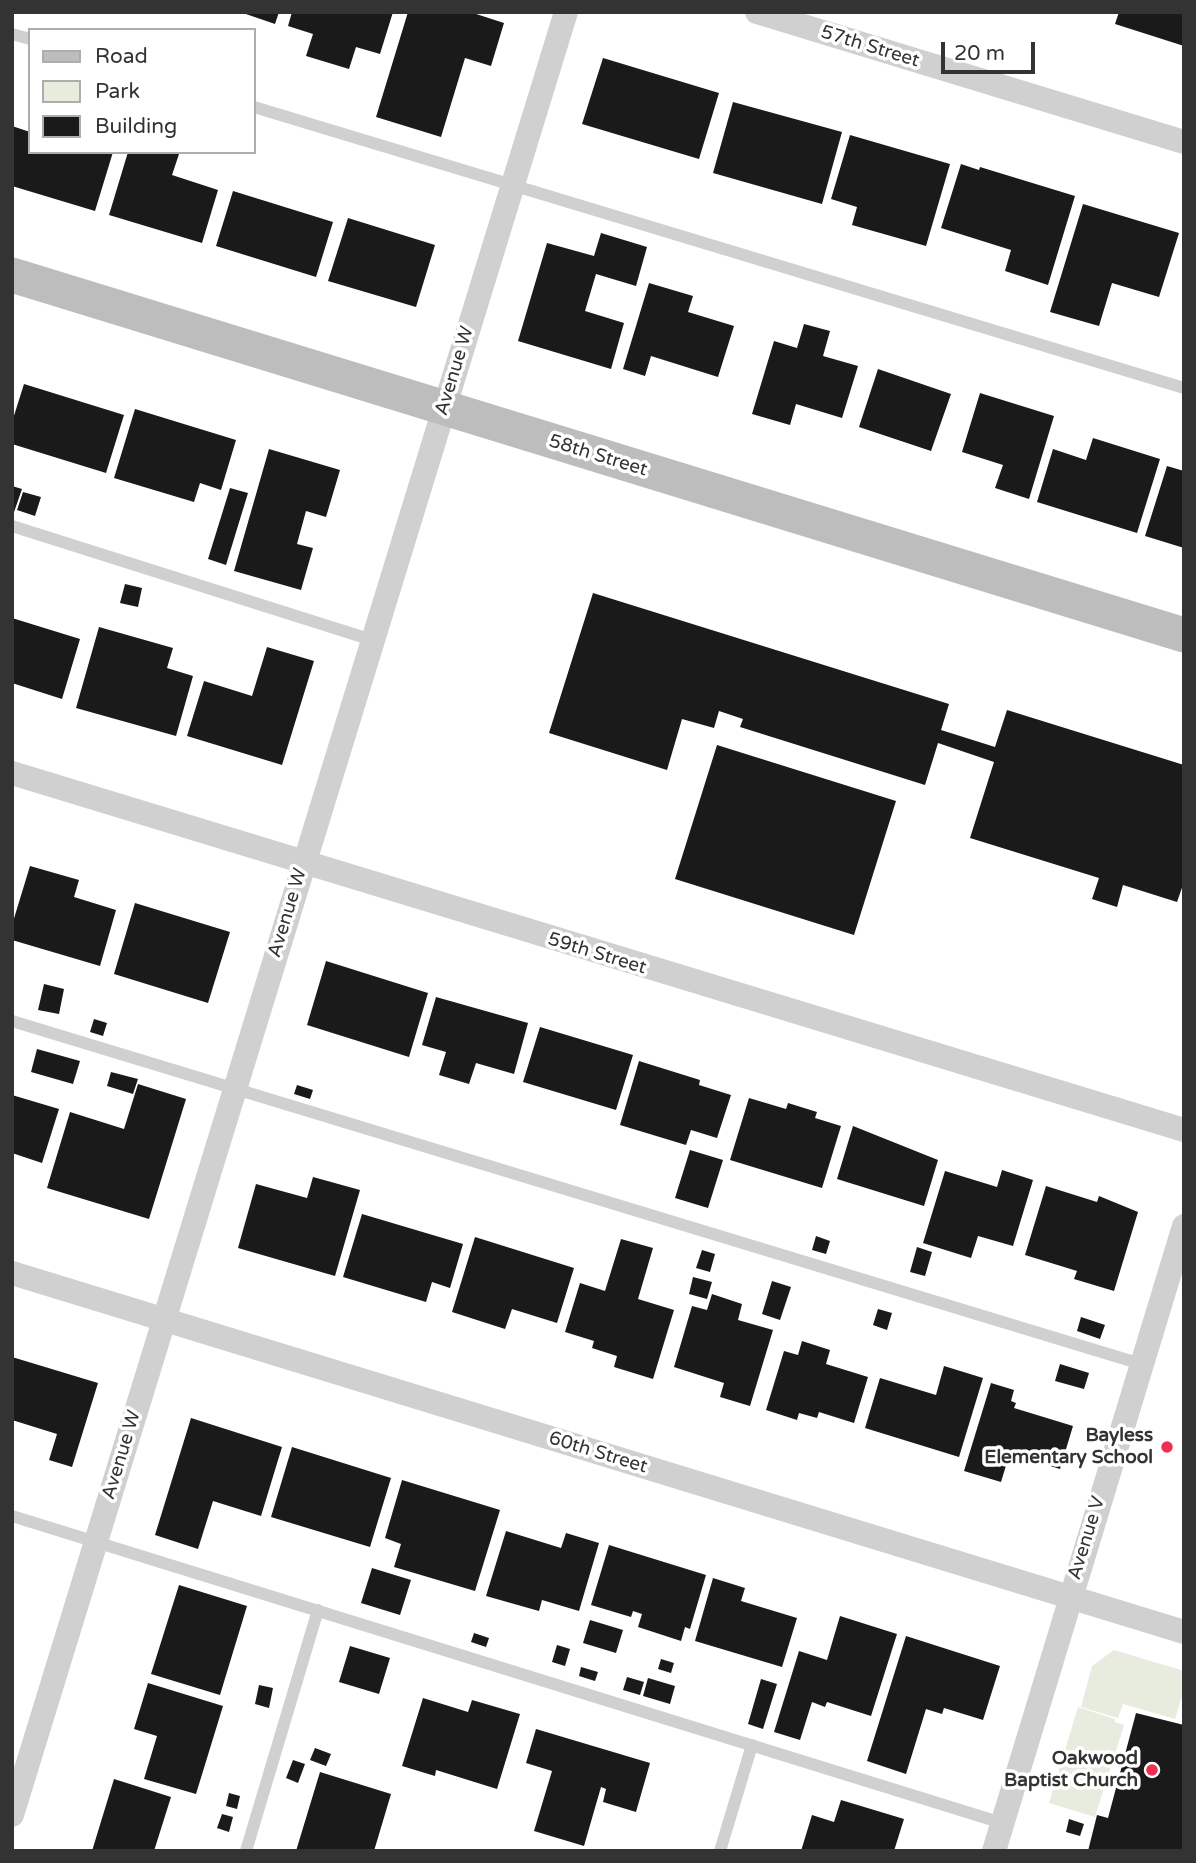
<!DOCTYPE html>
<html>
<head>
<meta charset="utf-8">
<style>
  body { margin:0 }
  #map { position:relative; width:1196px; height:1863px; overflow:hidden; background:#fff; font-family:"Varela Round",sans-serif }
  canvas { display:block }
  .frame { position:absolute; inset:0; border:14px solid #333; pointer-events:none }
  .legend { position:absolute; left:28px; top:28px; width:228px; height:126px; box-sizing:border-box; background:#fff; border:2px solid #adadad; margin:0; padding:9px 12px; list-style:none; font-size:21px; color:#333 }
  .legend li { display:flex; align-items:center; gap:14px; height:35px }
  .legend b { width:35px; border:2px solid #adadad }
  .scale { position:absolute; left:941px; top:42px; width:94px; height:32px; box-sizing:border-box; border:4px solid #333; border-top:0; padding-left:9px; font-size:21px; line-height:24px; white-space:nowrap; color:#333; -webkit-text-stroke:5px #fff; paint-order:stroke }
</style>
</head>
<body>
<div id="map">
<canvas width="1196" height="1863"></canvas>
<div class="frame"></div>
<ul class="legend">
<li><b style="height:9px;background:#bdbdbd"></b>Road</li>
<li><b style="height:19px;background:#e7ecde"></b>Park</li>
<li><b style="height:19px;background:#1a1a1a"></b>Building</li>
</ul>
<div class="scale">20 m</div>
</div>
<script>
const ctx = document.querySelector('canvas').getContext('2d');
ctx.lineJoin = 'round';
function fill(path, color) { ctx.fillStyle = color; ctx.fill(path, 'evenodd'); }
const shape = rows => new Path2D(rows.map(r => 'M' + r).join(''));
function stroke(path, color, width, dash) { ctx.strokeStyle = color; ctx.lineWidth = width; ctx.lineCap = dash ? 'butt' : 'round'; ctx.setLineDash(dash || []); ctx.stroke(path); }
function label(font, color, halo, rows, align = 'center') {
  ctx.font = font + ' "Varela Round",sans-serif'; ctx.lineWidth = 7; ctx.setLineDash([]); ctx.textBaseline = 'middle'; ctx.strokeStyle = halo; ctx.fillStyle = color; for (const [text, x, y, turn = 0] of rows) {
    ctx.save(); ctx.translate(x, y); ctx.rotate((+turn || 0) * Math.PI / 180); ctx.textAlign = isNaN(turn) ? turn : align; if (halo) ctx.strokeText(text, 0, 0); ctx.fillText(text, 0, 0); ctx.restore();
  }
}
const green = shape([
  [1114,1650,1184,1671,1184,1689,1175,1719,1123,1704,1118,1718,1081,1707,1092,1666],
  [1078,1707,1115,1719,1115,1722,1124,1725,1095,1817,1049,1803]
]);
const building = shape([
  [240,12,279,12,275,24],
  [292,12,393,12,380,54,356,47,349,69,306,56,313,34,288,26],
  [408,12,470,12,504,23,491,66,465,58,441,137,376,117],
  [1119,12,1184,12,1184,46,1115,24],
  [603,58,719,93,699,159,582,124],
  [733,102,842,132,822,204,713,173],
  [12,126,30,132,30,152,113,152,95,211,12,186],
  [850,135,950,164,926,246,852,225,857,207,831,199],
  [128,152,179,154,172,175,218,190,202,243,109,215],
  [961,164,979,170,980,167,1075,196,1048,285,1005,271,1011,250,941,228],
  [233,191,333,222,316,277,216,246],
  [1083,204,1179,233,1159,297,1112,283,1099,326,1050,312],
  [348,218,435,245,416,307,328,281],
  [601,233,647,247,636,286,596,274,585,311,624,323,611,369,518,341,547,243,594,256],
  [649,283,693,296,688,312,734,326,718,377,651,356,645,376,623,369],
  [804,324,830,331,823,356,858,366,842,418,796,404,790,425,752,414,774,341,797,348],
  [878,369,951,394,931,451,859,427],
  [24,384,124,415,106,473,12,444,12,422],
  [980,393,1054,416,1029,499,995,488,1003,465,962,452],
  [135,409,236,440,221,490,200,483,194,502,114,478],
  [1093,438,1160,459,1137,533,1037,502,1053,449,1086,460],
  [269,449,340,470,326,517,306,511,297,544,313,548,301,590,234,571],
  [1167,466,1184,471,1184,548,1145,536],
  [12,486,22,489,13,515,12,515],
  [230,488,248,493,226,565,208,559],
  [23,492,41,497,35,516,17,510],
  [125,584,142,588,138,607,120,603],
  [593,593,949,704,941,730,995,747,1007,710,1184,765,1184,882,1177,902,1123,885,1117,907,1092,899,1099,878,970,838,994,762,938,743,925,785,740,727,743,719,719,711,714,728,682,719,667,770,549,733],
  [12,618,80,639,62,699,12,683],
  [99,627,173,648,167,668,193,676,176,736,76,708],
  [267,647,314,661,282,765,187,736,204,681,252,696],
  [717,745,896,801,854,935,675,879],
  [30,866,79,880,74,897,116,910,100,966,12,940,12,925],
  [135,903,230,932,208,1003,114,974],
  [326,961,428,993,409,1057,307,1025],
  [44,984,64,989,59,1014,38,1010],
  [436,997,528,1023,514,1074,476,1063,469,1084,439,1075,446,1052,422,1045],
  [94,1019,107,1023,103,1036,90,1032],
  [540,1027,633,1055,616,1110,523,1082],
  [37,1049,80,1061,73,1084,31,1072],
  [639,1061,700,1080,699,1085,731,1095,717,1138,691,1130,686,1145,620,1125],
  [111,1072,138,1079,133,1094,107,1086],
  [138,1084,186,1099,149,1219,47,1188,70,1112,124,1129],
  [297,1085,313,1090,310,1099,294,1094],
  [12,1095,59,1109,42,1163,12,1153],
  [749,1098,786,1109,788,1103,817,1112,815,1118,841,1126,822,1188,730,1160],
  [853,1126,938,1160,924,1206,837,1179],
  [690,1150,723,1160,708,1208,675,1198],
  [1002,1170,1033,1180,1013,1246,978,1236,971,1258,923,1243,945,1171,997,1187],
  [313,1177,360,1190,335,1276,238,1248,256,1184,307,1198],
  [1046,1186,1097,1202,1099,1196,1138,1212,1114,1291,1074,1279,1077,1271,1025,1255],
  [362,1214,463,1244,450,1288,432,1282,426,1302,343,1277],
  [816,1236,830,1241,826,1254,812,1250],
  [475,1237,574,1268,557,1323,512,1309,505,1329,452,1312],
  [621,1239,653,1248,638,1299,674,1310,653,1379,614,1367,617,1356,592,1348,594,1341,565,1332,580,1283,605,1291],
  [917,1247,932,1252,925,1276,910,1272],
  [702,1250,715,1254,710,1272,696,1268],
  [693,1277,712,1282,707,1299,689,1294],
  [772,1281,791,1287,780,1320,762,1314],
  [712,1294,742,1304,738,1320,773,1330,750,1406,720,1397,724,1383,674,1367,692,1306,707,1310],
  [878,1309,892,1313,887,1330,873,1325],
  [1081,1317,1105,1325,1100,1339,1077,1331],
  [802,1341,830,1350,826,1364,868,1377,854,1423,819,1412,817,1418,799,1413,797,1420,766,1410,784,1351,798,1355],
  [12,1357,98,1383,72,1467,49,1460,57,1434,12,1420],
  [1060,1364,1089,1373,1084,1389,1055,1381],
  [944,1366,983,1378,959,1457,865,1428,880,1378,936,1395],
  [991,1383,1014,1390,1011,1401,1016,1403,1014,1408,1073,1426,1060,1469,1027,1459,1025,1464,1008,1459,1001,1482,964,1471],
  [191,1418,282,1447,261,1516,213,1501,198,1549,155,1535],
  [292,1447,391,1478,370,1547,271,1517],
  [402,1480,500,1510,475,1591,394,1567,401,1544,385,1538],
  [506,1531,561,1548,566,1533,599,1543,579,1611,542,1600,539,1611,486,1596],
  [609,1545,706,1575,690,1629,685,1627,681,1641,638,1627,642,1614,633,1611,631,1617,591,1605],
  [372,1568,411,1580,400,1615,361,1603],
  [713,1578,745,1588,741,1601,797,1618,782,1667,695,1641],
  [179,1585,247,1606,220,1695,151,1674],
  [840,1616,897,1634,871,1716,827,1702,825,1707,812,1702,800,1740,774,1732,799,1651,827,1660],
  [590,1620,623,1630,616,1653,583,1643],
  [474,1633,489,1638,486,1647,471,1642],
  [906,1636,1000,1666,983,1720,944,1708,942,1714,926,1709,906,1774,867,1761],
  [557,1645,570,1649,565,1666,552,1662],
  [350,1646,390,1658,379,1694,339,1682],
  [661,1659,674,1663,671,1673,658,1669],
  [581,1667,598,1672,595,1681,579,1676],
  [627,1677,644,1682,640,1695,623,1690],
  [648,1678,675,1686,670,1704,643,1696],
  [761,1679,777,1684,763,1729,748,1724],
  [148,1683,223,1706,196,1794,144,1779,157,1736,134,1729],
  [259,1685,273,1688,269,1708,255,1704],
  [423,1698,468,1712,472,1700,520,1714,497,1789,436,1770,435,1776,402,1766],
  [1136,1713,1184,1725,1184,1851,1088,1851,1097,1815,1108,1818],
  [536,1729,650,1763,636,1812,603,1802,606,1789,601,1787,584,1846,534,1831,552,1771,526,1763],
  [315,1748,331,1754,326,1766,310,1760],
  [293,1760,305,1764,298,1783,286,1778],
  [320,1772,391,1794,374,1851,296,1851],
  [114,1779,171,1797,154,1851,92,1851],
  [229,1793,240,1796,237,1809,226,1806],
  [841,1800,904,1819,894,1851,801,1851,812,1815,834,1822],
  [222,1814,233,1817,229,1832,217,1828],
  [1069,1819,1084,1824,1080,1836,1066,1832]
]);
const lane = shape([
  [12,34,30,39],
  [254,107,1184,388],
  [12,526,372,640],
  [12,1021,1141,1364],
  [12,1516,1002,1823],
  [246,1851,318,1610],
  [720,1851,752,1745]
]);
const street = shape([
  [757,12,1184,142],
  [12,773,1184,1130],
  [12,1273,1184,1632],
  [12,1815,566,12],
  [994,1851,1184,1226]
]);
const secondary = shape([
  [12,275,1184,635]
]);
const markers = [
  [1167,1447,7,"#ef2f52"],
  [1152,1770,7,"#ef2f52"]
];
const streetNames = [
  ["57th Street",870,47,17],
  ["Avenue W",455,371,-73],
  ["58th Street",598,456,17],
  ["Avenue W",288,913,-73],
  ["59th Street",597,954,17],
  ["60th Street",598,1453,17],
  ["Avenue W",122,1455,-73],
  ["Avenue V",1087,1538,-73]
];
const poiNames = [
  ["Bayless",1153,1436],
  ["Elementary School",1153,1458],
  ["Oakwood",1138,1759],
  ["Baptist Church",1138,1781]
];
fill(green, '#e7ecde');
fill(building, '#1a1a1a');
stroke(lane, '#d0d0d0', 12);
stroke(street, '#d0d0d0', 24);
stroke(secondary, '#bdbdbd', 35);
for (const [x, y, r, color] of markers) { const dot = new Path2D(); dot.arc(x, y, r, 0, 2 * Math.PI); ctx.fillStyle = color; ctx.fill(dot); stroke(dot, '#fff', 2.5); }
label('19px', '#333', '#fff', streetNames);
label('bold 19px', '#333', '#fff', poiNames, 'right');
</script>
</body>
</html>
